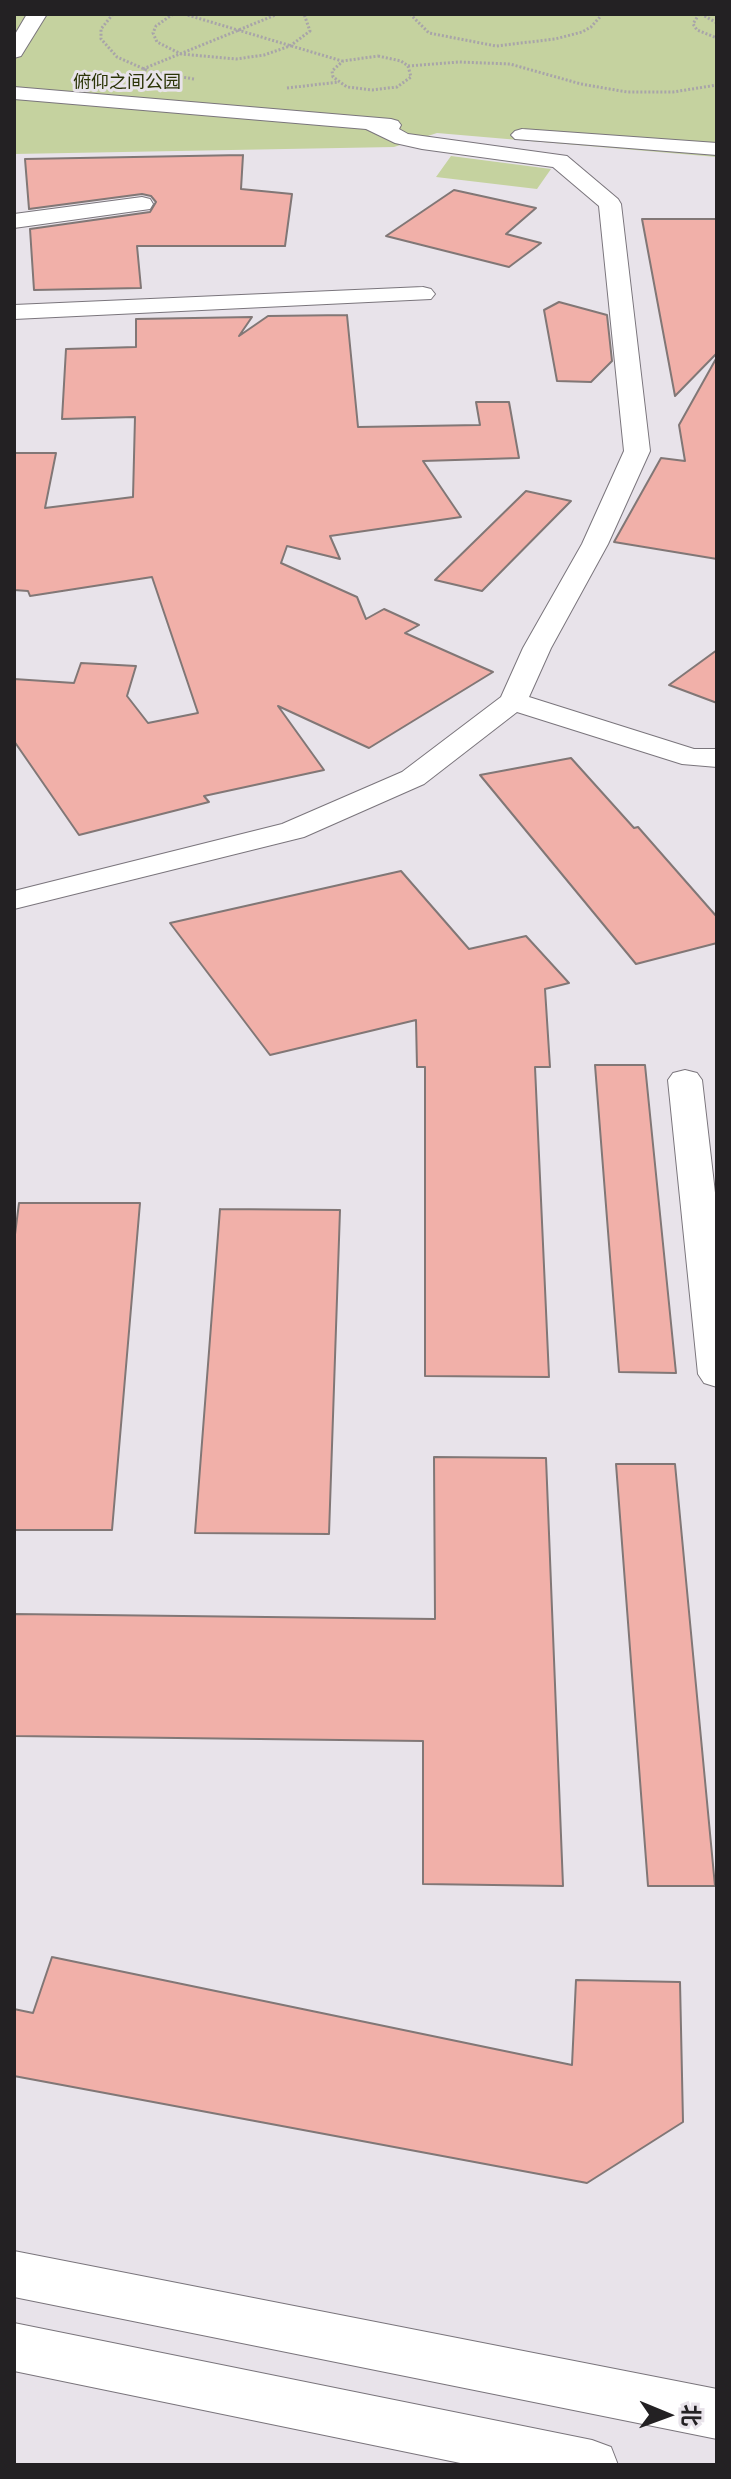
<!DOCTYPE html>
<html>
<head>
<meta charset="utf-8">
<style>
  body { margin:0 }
  #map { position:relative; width:731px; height:2479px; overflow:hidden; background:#e8e3ea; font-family:Inter,"Noto Sans SC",sans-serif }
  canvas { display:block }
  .frame { position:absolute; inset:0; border:16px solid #232123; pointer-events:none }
  .north { position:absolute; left:627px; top:2375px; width:80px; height:80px; -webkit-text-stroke:6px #e8e3ea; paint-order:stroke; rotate:91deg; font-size:22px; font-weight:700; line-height:32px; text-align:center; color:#232123 }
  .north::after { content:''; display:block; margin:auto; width:28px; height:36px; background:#232123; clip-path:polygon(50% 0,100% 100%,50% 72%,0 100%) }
</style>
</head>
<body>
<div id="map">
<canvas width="731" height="2479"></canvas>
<div class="frame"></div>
<div class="north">北</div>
</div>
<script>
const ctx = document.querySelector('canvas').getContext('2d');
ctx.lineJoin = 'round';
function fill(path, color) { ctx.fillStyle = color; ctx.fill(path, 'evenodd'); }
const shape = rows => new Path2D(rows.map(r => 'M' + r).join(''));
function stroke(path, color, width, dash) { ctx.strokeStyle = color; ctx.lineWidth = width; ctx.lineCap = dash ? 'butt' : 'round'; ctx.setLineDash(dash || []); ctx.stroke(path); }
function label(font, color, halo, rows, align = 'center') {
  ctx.font = font + ' Inter,"Noto Sans SC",sans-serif'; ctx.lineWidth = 6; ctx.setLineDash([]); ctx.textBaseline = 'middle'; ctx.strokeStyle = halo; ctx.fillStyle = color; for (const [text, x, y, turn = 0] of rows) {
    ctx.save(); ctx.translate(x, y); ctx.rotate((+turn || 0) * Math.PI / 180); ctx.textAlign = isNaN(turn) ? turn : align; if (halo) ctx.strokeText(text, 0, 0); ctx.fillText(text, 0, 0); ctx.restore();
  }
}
const green = shape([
  [14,14,717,14,717,157,437,133,394,147,14,154],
  [451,156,551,169,537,189,436,177]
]);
const building = shape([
  [243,155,241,189,292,194,285,246,137,246,141,288,34,290,30,229,150,212,156,202,151,196,142,194,29,209,25,159,243,155],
  [454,190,536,208,506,234,541,243,509,267,386,236,454,190],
  [642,219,717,219,717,353,675,396,642,219],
  [559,302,607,315,612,361,591,382,557,381,544,310,559,302],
  [347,315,358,427,480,425,476,402,509,402,519,458,423,461,461,517,330,536,340,559,287,546,281,563,357,597,366,619,384,609,419,625,405,633,493,672,369,748,278,706,324,770,204,796,209,802,79,835,14,741,14,679,74,683,81,663,136,666,127,696,148,723,198,713,152,577,30,596,28,591,14,590,14,453,56,453,45,508,133,497,135,417,62,419,66,349,136,347,136,319,252,317,239,336,268,316,347,315],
  [717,357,717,559,614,542,661,458,685,461,679,425,717,357],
  [526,491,571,501,482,591,435,580,526,491],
  [717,650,717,703,669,685,717,650],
  [571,758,634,828,638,827,717,917,717,943,636,964,480,775,571,758],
  [401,871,469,949,526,936,569,983,545,989,550,1067,535,1067,549,1377,425,1376,425,1067,417,1067,416,1020,270,1055,170,923,401,871],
  [595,1065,645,1065,676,1373,619,1372,595,1065],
  [19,1203,140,1203,112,1530,14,1530,14,1242,19,1203],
  [220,1209,340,1210,329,1534,195,1533,220,1209],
  [434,1457,546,1458,563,1886,423,1884,423,1741,14,1736,14,1614,435,1619,434,1457],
  [616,1464,675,1464,715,1886,648,1886,616,1464],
  [52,1957,572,2065,576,1980,680,1982,683,2122,587,2183,14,2076,14,2009,33,2013,52,1957]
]);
const path = shape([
  [113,14,101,29,101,39,117,57,151,72,194,79],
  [173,14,156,26,153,33,157,42,181,54,236,59,264,55,290,46,310,31,304,14],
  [184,14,342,61],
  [410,14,429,33,496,46,555,39,582,32,591,27,600,17,599,14],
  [699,14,693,24,697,30,717,38],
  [701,14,717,23],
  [378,56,401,61,408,66,411,77,397,87,372,90,347,87,333,77,332,71,343,61,378,56],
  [408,66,459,62,510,64,581,84,627,92,673,92,717,85],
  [143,69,278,14],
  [287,88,339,82]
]);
const minor = shape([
  [27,14,47,14,21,56,14,58,14,36,27,14],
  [14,87,391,119,398,121,401,125,399,129,408,134,567,156,618,199,621,204,650,451,608,544,551,648,529,697,694,749,717,749,717,767,682,764,517,712,424,784,304,837,14,909,14,891,282,824,402,772,501,697,523,648,582,544,624,451,599,206,553,167,422,149,395,143,366,129,14,99,14,87],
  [522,129,717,143,717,155,515,139,511,135,515,131,522,129],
  [142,197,150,199,153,204,150,209,14,228,14,214,142,197],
  [423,287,431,289,435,294,431,299,14,319,14,305,423,287],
  [685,1070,697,1073,702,1080,717,1210,717,1387,704,1383,698,1374,668,1080,673,1073,685,1070],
  [14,2251,717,2389,717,2439,14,2297,14,2251],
  [14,2323,592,2440,611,2447,618,2465,470,2465,14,2371,14,2323]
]);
const farParknames = [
  ["俯仰之间公园",127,83]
];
fill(green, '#c5d29f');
fill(building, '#f1b0a9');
stroke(building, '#817776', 2);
stroke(minor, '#7a757c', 2);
stroke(path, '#a8a4a9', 3, [2, 2]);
fill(minor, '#fff');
label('18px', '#2b3407', '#e8e3ea', farParknames);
</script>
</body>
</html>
